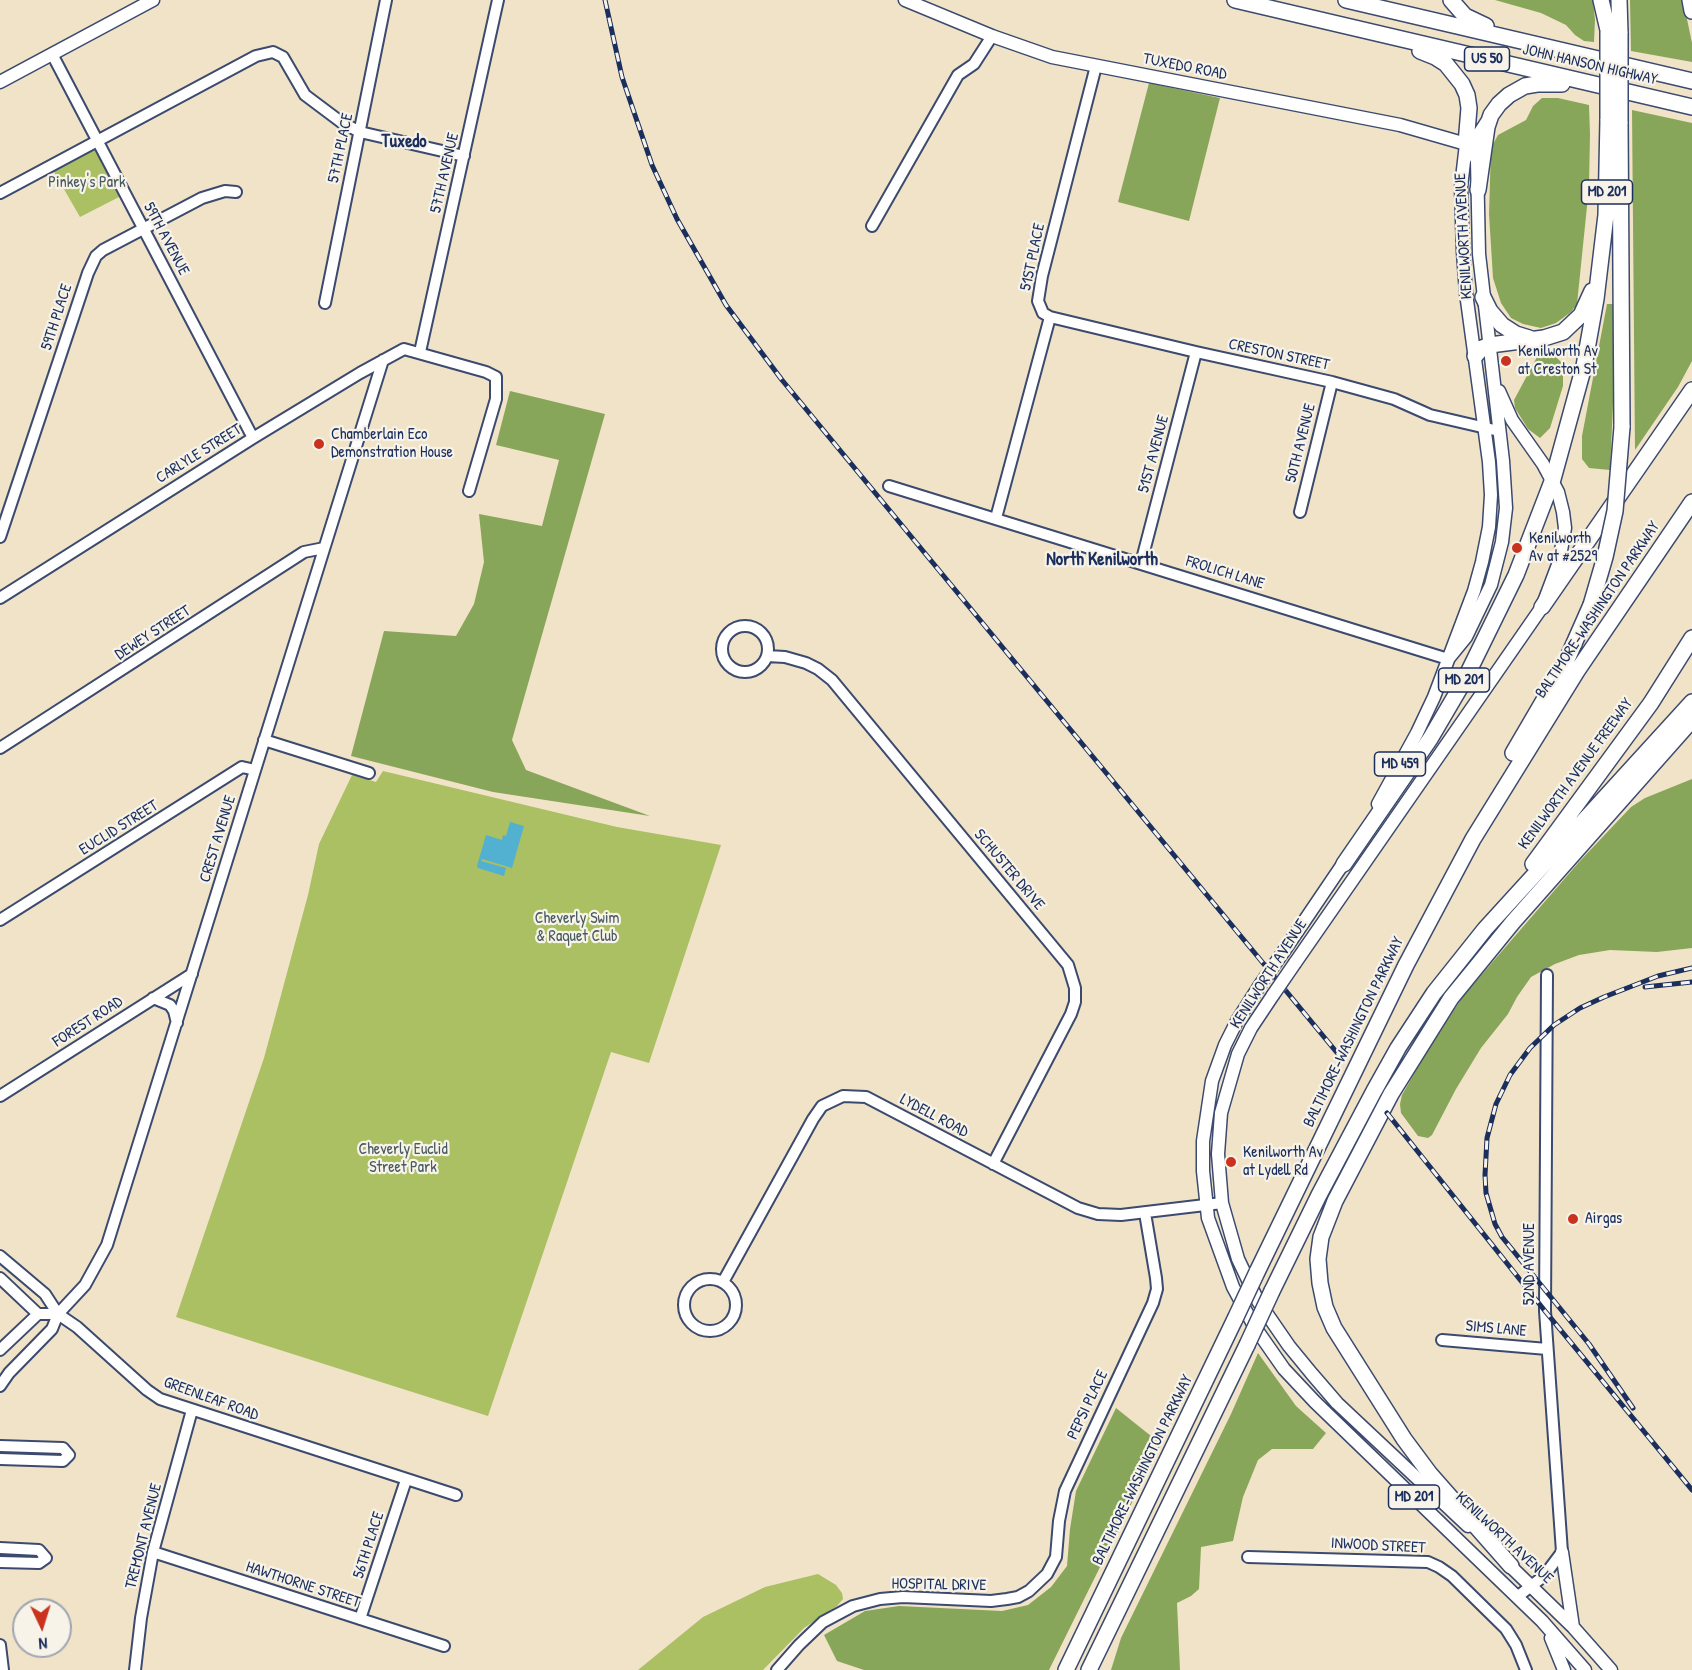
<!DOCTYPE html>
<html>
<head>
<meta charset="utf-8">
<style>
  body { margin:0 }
  #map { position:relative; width:1692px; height:1670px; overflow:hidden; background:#f1e3c8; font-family:"Patrick Hand",sans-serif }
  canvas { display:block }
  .north { position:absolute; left:12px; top:1598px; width:60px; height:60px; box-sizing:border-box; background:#f7f3e8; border:2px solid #9fa5b1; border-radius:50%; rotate:176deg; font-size:16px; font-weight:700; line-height:24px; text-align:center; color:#1b2f5e }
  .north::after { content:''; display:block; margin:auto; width:21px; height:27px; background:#c8321e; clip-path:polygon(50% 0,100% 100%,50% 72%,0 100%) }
</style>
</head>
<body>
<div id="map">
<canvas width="1692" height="1670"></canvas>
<div class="north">N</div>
</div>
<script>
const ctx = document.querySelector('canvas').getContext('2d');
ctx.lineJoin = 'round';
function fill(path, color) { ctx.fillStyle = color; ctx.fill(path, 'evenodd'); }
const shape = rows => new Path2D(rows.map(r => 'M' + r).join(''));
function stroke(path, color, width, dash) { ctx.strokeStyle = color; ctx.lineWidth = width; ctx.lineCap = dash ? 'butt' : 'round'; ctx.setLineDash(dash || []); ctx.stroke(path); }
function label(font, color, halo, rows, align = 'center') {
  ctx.font = font + ' "Patrick Hand",sans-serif'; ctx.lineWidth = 4.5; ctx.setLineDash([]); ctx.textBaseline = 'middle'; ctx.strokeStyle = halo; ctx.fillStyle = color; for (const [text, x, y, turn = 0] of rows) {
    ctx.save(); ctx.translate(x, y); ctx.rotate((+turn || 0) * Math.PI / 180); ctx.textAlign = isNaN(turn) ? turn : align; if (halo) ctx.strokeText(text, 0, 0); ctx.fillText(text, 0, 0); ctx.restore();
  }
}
const green = shape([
  [94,149,121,196,80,217,53,170],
  [383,771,617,827,721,845,649,1063,611,1052,488,1416,176,1317,264,1058,308,895,319,844,352,775,376,782],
  [818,1574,836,1585,842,1593,843,1599,837,1606,804,1628,763,1670,638,1670,703,1617,765,1587]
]);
const forest = shape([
  [1495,0,1593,0,1595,20,1594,42,1584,41,1575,35,1566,25,1541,13],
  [1630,0,1683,0,1692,43,1692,62,1631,51],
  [1149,83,1220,98,1189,221,1118,202],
  [1542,98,1558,98,1589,105,1590,134,1589,187,1577,304,1571,312,1556,323,1541,328,1523,324,1511,318,1501,303,1493,278,1489,214,1491,148,1498,135,1526,120,1533,106],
  [1632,110,1692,123,1692,361,1678,387,1635,450],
  [1607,304,1613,304,1615,360,1610,470,1589,468,1582,459,1582,436],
  [1546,347,1563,364,1563,386,1550,428,1540,438,1528,429,1515,408,1514,400,1537,357],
  [510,391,605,414,512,740,526,770,650,816,493,792,351,756,384,631,456,636,474,604,484,562,479,514,542,526,559,460,496,445],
  [1692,779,1692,948,1657,952,1610,950,1579,955,1555,964,1531,977,1517,997,1508,1014,1481,1048,1456,1089,1432,1135,1428,1138,1418,1136,1401,1113,1400,1104,1402,1095,1432,1042,1464,995,1579,862,1631,807,1645,798],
  [1258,1353,1296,1406,1326,1433,1313,1449,1272,1449,1258,1460,1243,1497,1233,1541,1201,1547,1199,1589,1191,1596,1177,1603,1180,1670,1111,1670,1121,1638,1231,1414],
  [1116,1408,1161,1444,1049,1670,864,1670,837,1661,824,1635,865,1611,899,1606,1002,1611,1028,1605,1051,1587,1067,1566,1070,1529,1076,1491]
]);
const water = shape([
  [510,822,524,826,512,868,482,859,481,861,506,868,504,876,478,868,477,866,486,835,502,840,503,835,506,836]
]);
const minor = shape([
  [52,54,253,438],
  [1096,66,1042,276,1038,301,1043,313,1050,317,1196,352,1332,382,1394,399,1430,415,1499,431],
  [0,193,256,56,273,52,283,57,305,95,341,122,360,132,464,156],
  [872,226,958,75,974,64,992,36],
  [325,303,386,0],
  [420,352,498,0],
  [889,486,1448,659],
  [1300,512,1332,382],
  [996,518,1050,317],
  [0,537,88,273,96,256,103,250,202,198,225,191,236,192],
  [1141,563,1196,352],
  [0,598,253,438,360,373,404,349,486,372,496,377,496,399,469,491],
  '722 649a23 23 0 1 1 46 0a23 23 0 1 1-46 0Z',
  [767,656,785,657,806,663,818,669,832,680,1068,965,1075,988,1075,1002,1071,1014,993,1164],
  [264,740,369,773],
  [0,748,304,552,324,548],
  [0,920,242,767,255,770],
  [153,998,170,1005,174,1011,177,1023],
  [0,1096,192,974],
  [0,1256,45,1294,58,1314,77,1327,147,1390,160,1399,456,1495],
  [0,1278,38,1314],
  '684 1305a26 26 0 1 1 52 0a26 26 0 1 1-52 0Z',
  [723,1282,813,1119,822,1106,843,1096,866,1097,1078,1208,1098,1214,1121,1215,1222,1203],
  [1442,1340,1547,1349],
  [0,1350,38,1314,58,1314],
  [0,1386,9,1373,52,1329,58,1314,85,1285,107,1245,383,360],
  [0,1446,63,1448,69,1455,63,1461,0,1459],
  [0,1548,39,1550,46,1558,39,1563,0,1562],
  [153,1552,444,1646],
  [1248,1557,1428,1562,1439,1567,1452,1576,1506,1629,1516,1645,1526,1670],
  [1517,1597,1544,1576,1562,1552,1545,1311,1547,975],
  [360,1619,406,1480],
  [0,1645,3,1670],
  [135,1670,141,1618,153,1552,192,1410],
  [777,1670,799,1645,823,1622,853,1606,880,1599,903,1597,991,1601,1007,1599,1018,1597,1029,1591,1047,1574,1056,1557,1059,1521,1065,1491,1153,1303,1157,1289,1156,1278,1145,1213]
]);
const major = shape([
  [905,0,992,36,1052,57,1400,125,1466,144,1472,149,1477,161,1479,254,1503,461,1506,508,1502,542,1491,585,1466,637,1448,659],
  [0,82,153,0],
  [1378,804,1417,733,1434,697,1474,591,1482,562,1489,527,1491,495,1489,462,1466,293,1463,252,1461,187,1466,144],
  [1284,951,1347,858],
  [1295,963,1542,607,1559,562,1565,528,1563,512,1558,492,1543,464,1512,420,1499,391],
  [1260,985,1237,1021,1225,1045,1212,1081,1203,1141,1203,1171,1208,1218,1233,1287,1254,1326,1284,1369,1315,1402,1542,1621,1585,1670],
  [1273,995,1251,1028,1238,1054,1221,1113,1218,1154,1222,1203,1238,1259,1258,1301,1289,1346,1312,1374,1337,1403,1468,1526],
  [1562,1552,1573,1627],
  [1505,1561,1573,1627,1611,1670],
  [1551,1638,1564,1670]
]);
const highway = shape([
  [1235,0,1692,107],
  [1346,0,1692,81],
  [1451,0,1465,16,1486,26],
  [1601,0,1608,30],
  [1619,0,1620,33],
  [1690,0,1692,11],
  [1420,51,1435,57,1446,64,1462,84,1467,95,1469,108,1466,144,1480,135,1489,121],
  [1620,122,1622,427],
  [1478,190,1487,127,1491,115,1499,104,1509,95,1525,86,1537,84,1562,84],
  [1483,297,1490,311,1502,325,1516,334,1529,338],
  [1475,356,1482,348,1490,345,1544,338,1563,332,1581,315,1592,291],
  [1542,607,1692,390],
  [1513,753,1565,664,1591,605],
  [1344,864,1430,739,1464,681,1516,575,1553,479,1584,366,1596,299,1606,215,1608,119],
  [1533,864,1651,703,1692,638],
  [1257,1272,1406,965,1473,839,1577,671,1692,502],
  [1272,1291,1319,1195,1374,1091,1398,1048,1434,993,1485,929,1692,702],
  [1511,1566,1430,1474,1404,1439,1334,1328,1325,1307,1320,1283,1318,1259,1321,1237,1335,1201,1391,1094,1451,998,1513,922,1692,720],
  [1066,1670,1235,1319],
  [1089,1670,1247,1345]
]);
const rail = shape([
  [605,0,622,77,652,165,677,219,726,305,782,380,1343,1060],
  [1645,987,1692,982],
  [1387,1113,1545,1311,1692,1490],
  [1633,1408,1589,1344,1502,1237,1495,1224,1486,1193,1485,1175,1487,1138,1496,1104,1510,1075,1530,1048,1554,1025,1580,1008,1604,997,1658,976,1692,968]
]);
const majorBridge = shape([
  [1260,985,1284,951],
  [1273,995,1295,963]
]);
const highwayBridge = shape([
  [1620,33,1620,122],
  [1608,119,1608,30],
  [1591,605,1605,557,1615,511,1622,427],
  [1235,1319,1257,1272],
  [1247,1345,1272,1291]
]);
const markers = [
  [1506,361,6,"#c8321e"],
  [319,444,6,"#c8321e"],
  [1517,548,6,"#c8321e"],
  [1231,1162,6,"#c8321e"],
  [1573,1219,6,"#c8321e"]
];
const shields = [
  [1487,59,45],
  [1607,192,51],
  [1464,680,51],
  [1400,764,51],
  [1414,1497,51]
];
const shieldNames = [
  ["US 50",1487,59],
  ["MD 201",1607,192],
  ["MD 201",1464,680],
  ["MD 459",1400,764],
  ["MD 201",1414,1497]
];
const streetNames = [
  ["JOHN HANSON HIGHWAY",1590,65,13],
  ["TUXEDO ROAD",1185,67,11],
  ["57TH PLACE",341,148,-78],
  ["57TH AVENUE",445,173,-77],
  ["KENILWORTH AVENUE",1464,236,-93],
  ["59TH AVENUE",166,239,62],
  ["51ST PLACE",1033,257,-78],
  ["59TH PLACE",57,317,-72],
  ["CRESTON STREET",1279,355,12],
  ["50TH AVENUE",1301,443,-76],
  ["CARLYLE STREET",199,454,-32],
  ["51ST AVENUE",1154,454,-75],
  ["FROLICH LANE",1225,573,17],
  ["BALTIMORE-WASHINGTON PARKWAY",1598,610,-56],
  ["DEWEY STREET",153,633,-33],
  ["KENILWORTH AVENUE FREEWAY",1576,774,-54],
  ["EUCLID STREET",119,828,-32],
  ["CREST AVENUE",218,839,-73],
  ["SCHUSTER DRIVE",1009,870,50],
  ["KENILWORTH AVENUE",1269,974,-57],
  ["FOREST ROAD",88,1022,-33],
  ["BALTIMORE-WASHINGTON PARKWAY",1354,1032,-64],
  ["LYDELL ROAD",934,1116,28],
  ["52ND AVENUE",1530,1264,-90],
  ["SIMS LANE",1496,1329,5],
  ["GREENLEAF ROAD",211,1399,20],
  ["PEPSI PLACE",1088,1405,-65],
  ["BALTIMORE-WASHINGTON PARKWAY",1143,1470,-64],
  ["TREMONT AVENUE",144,1536,-76],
  ["KENILWORTH AVENUE",1504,1538,43],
  ["56TH PLACE",369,1545,-72],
  ["INWOOD STREET",1378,1546,3],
  ["HAWTHORNE STREET",303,1585,18],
  ["HOSPITAL DRIVE",939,1585,1]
];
const parkNames = [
  ["Pinkey's Park",87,183],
  ["Cheverly Swim",577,919],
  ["& Raquet Club",577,937],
  ["Cheverly Euclid",403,1150],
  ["Street Park",403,1168]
];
const poiNames = [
  ["Kenilworth Av",1518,352],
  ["at Creston St",1518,370],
  ["Chamberlain Eco",331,435],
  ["Demonstration House",331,453],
  ["Kenilworth",1529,539],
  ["Av at #2529",1529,557],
  ["Kenilworth Av",1243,1153],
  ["at Lydell Rd",1243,1171],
  ["Airgas",1585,1219]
];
const neighbourhoodNames = [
  ["Tuxedo",404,142],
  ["North Kenilworth",1102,560]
];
fill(green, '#abbf63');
fill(forest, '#88a659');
fill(water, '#52b1d0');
stroke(minor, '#3b4a6e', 14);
stroke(major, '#3b4a6e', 15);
stroke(highway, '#3b4a6e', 18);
stroke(minor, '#fff', 10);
stroke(major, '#fff', 12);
stroke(highway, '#fff', 15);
stroke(rail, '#1b2f5e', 5);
stroke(rail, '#f7f3e8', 3, [9]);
stroke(majorBridge, '#3b4a6e', 15, []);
stroke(highwayBridge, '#3b4a6e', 18, []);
stroke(majorBridge, '#fff', 12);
stroke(highwayBridge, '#fff', 15);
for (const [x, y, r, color] of markers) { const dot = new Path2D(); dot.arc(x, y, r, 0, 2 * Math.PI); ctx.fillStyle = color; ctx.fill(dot); stroke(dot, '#f7f3e8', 2); }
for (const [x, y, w] of shields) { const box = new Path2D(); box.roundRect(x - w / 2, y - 12, w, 24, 4.5); ctx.fillStyle = '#f7f3e8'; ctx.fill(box); stroke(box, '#1b2f5e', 1.5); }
label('bold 15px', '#1b2f5e', null, shieldNames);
label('16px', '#1b2f5e', '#f7f3e8', streetNames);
label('16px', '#465a60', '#f7f3e8', parkNames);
label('16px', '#1b2f5e', '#f7f3e8', poiNames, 'left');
label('bold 18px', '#1b2f5e', '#f7f3e8', neighbourhoodNames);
</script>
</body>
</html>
